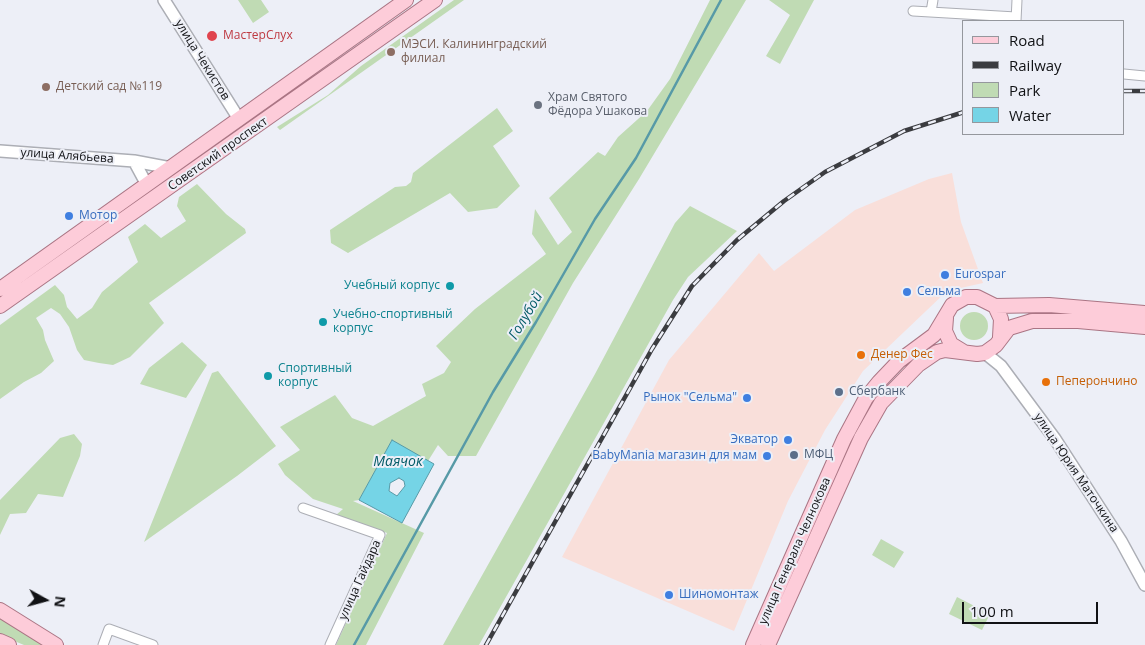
<!DOCTYPE html>
<html>
<head>
<meta charset="utf-8">
<style>
  body { margin:0 }
  #map { position:relative; width:1145px; height:645px; overflow:hidden; background:#edeff7; font-family:"Open Sans",sans-serif }
  canvas { display:block }
  .legend { position:absolute; left:962px; top:20px; width:162px; height:115px; box-sizing:border-box; background:#edeff7; border:1px solid #95979d; margin:0; padding:6px 9px; list-style:none; font-size:15px; color:#111215 }
  .legend li { display:flex; align-items:center; gap:10px; height:25px }
  .legend b { width:25px; border:1px solid #95979d }
  .north { position:absolute; left:20px; top:575px; width:50px; height:50px; -webkit-text-stroke:4px #edeff7; paint-order:stroke; rotate:97deg; font-size:14px; font-weight:700; line-height:20px; text-align:center; color:#111215 }
  .north::after { content:''; display:block; margin:auto; width:18px; height:22px; background:#111215; clip-path:polygon(50% 0,100% 100%,50% 72%,0 100%) }
  .scale { position:absolute; left:962px; top:602px; width:136px; height:22px; box-sizing:border-box; border:2px solid #111215; border-top:0; padding-left:6px; font-size:15px; line-height:18px; white-space:nowrap; color:#111215; -webkit-text-stroke:4px #edeff7; paint-order:stroke }
</style>
</head>
<body>
<div id="map">
<canvas width="1145" height="645"></canvas>
<ul class="legend">
<li><b style="height:6px;background:#fdccd9"></b>Road</li>
<li><b style="height:6px;background:#3b3c40"></b>Railway</li>
<li><b style="height:14px;background:#c0dbb4"></b>Park</li>
<li><b style="height:14px;background:#75d4e6"></b>Water</li>
</ul>
<div class="north">N</div>
<div class="scale">100 m</div>
</div>
<script>
const ctx = document.querySelector('canvas').getContext('2d');
ctx.lineJoin = 'round';
function fill(path, color) { ctx.fillStyle = color; ctx.fill(path, 'evenodd'); }
const shape = rows => new Path2D(rows.map(r => 'M' + r).join(''));
function stroke(path, color, width, dash) { ctx.strokeStyle = color; ctx.lineWidth = width; ctx.lineCap = dash ? 'butt' : 'round'; ctx.setLineDash(dash || []); ctx.stroke(path); }
function label(font, color, halo, rows, align = 'center') {
  ctx.font = font + ' "Open Sans",sans-serif'; ctx.lineWidth = 4; ctx.setLineDash([]); ctx.textBaseline = 'middle'; ctx.strokeStyle = halo; ctx.fillStyle = color; for (const [text, x, y, turn = 0] of rows) {
    ctx.save(); ctx.translate(x, y); ctx.rotate((+turn || 0) * Math.PI / 180); ctx.textAlign = isNaN(turn) ? turn : align; if (halo) ctx.strokeText(text, 0, 0); ctx.fillText(text, 0, 0); ctx.restore();
  }
}
const commercial = shape([
  [952,173,961,222,983,283,947,291,863,371,825,430,788,501,734,631,562,557,669,360,759,253,774,271,855,210,929,179]
]);
const green = shape([
  [238,0,261,0,269,12,253,23],
  [454,0,464,0,280,130,277,127,328,95,361,66],
  [710,0,746,0,639,179,573,283,476,456,448,456,438,445,428,461,392,441,359,500,353,501,424,533,366,645,336,645,387,533,336,515,343,509,313,499,285,475,278,464,300,450,280,427,335,395,352,418,373,426,426,396,422,384,444,373,451,362,436,346,475,309,546,254,532,234,535,209,558,245,572,232,549,198,598,152,605,156,618,137,647,111,670,79],
  [769,0,814,0,780,64,766,56,790,15],
  [497,108,513,131,493,146,520,186,497,208,468,212,450,193,348,253,331,243,330,230,395,187,406,186,411,182,413,173],
  [197,184,226,214,245,229,246,233,149,303,164,323,130,357,113,365,99,363,84,360,77,350,69,327,60,314,51,308,36,318,43,330,45,340,54,361,41,373,24,382,0,399,0,325,55,285,64,295,67,307,77,319,92,308,102,292,138,262,128,237,145,224,161,238,186,221,177,206,179,197],
  [690,206,737,231,688,277,673,300,479,645,443,645,595,374,675,223],
  '960 326a14 14 0 1 1 28 0a14 14 0 1 1-28 0Z',
  [182,342,207,365,186,398,140,384,149,368],
  [218,371,276,446,237,476,144,542,212,373],
  [74,434,82,444,80,456,63,497,38,494,26,513,10,514,0,535,0,500,60,438],
  [881,539,904,552,894,568,872,555],
  [957,597,990,614,982,630,949,614],
  [0,615,48,645,24,645,0,635]
]);
const water = shape([
  [392,440,434,464,402,523,359,500,392,440],
  [399,478,404,481,405,486,397,496,389,491,390,483,399,478]
]);
const stream = shape([
  [354,645,493,392,536,322,595,219,636,158,721,0]
]);
const minor = shape([
  [913,11,1016,17],
  [931,12,933,0],
  [1016,21,1017,0],
  [1124,74,1145,76],
  [303,508,380,535,330,645],
  [103,645,109,629,153,645]
]);
const tertiary = shape([
  [164,0,239,119],
  [0,151,134,161,171,168],
  [134,161,147,185],
  [985,353,1001,366,1055,439,1121,541,1145,585]
]);
const primary = shape([
  [0,289,406,0],
  [0,306,435,0],
  [995,306,1049,305,1145,313],
  [946,318,945,331,951,344,964,352],
  [0,610,56,645],
  [0,641,9,645],
  [753,645,844,439,866,398,879,382,899,361,934,335,952,305,966,297,977,297,995,306,1001,319,1000,337],
  [768,645,861,438,881,403,918,365,937,352,945,350,977,354,985,353,996,345,1009,328,1032,321,1078,321,1145,327]
]);
const rail = shape([
  [1124,91,1145,91],
  [486,645,652,349,692,286,737,240,784,201,825,172,904,131,964,112]
]);
const markers = [
  [212,36,6,"#e0444e"],
  [391,52,5,"#8d6e63"],
  [46,87,5,"#8d6e63"],
  [538,105,5,"#6b7280"],
  [69,216,5,"#3f7fe0"],
  [945,275,5,"#3f7fe0"],
  [450,286,5,"#0f9aa8"],
  [907,292,5,"#3f7fe0"],
  [323,322,5,"#0f9aa8"],
  [861,355,5,"#e8710a"],
  [268,376,5,"#0f9aa8"],
  [1046,382,5,"#e8710a"],
  [839,392,5,"#5c6f8a"],
  [747,398,5,"#3f7fe0"],
  [788,440,5,"#3f7fe0"],
  [794,455,5,"#5c6f8a"],
  [767,456,5,"#3f7fe0"],
  [669,595,5,"#3f7fe0"]
];
const healthNames = [
  ["МастерСлух",223,36]
];
const educationNames = [
  ["МЭСИ. Калининградский",401,45],
  ["филиал",401,59],
  ["Детский сад №119",56,87]
];
const streetNames = [
  ["улица Чекистов",202,60,58],
  ["Советский проспект",218,154,-35],
  ["улица Алябьева",67,156,4],
  ["улица Юрия Маточкина",1076,473,56],
  ["улица Генерала Челнокова",795,551,-66],
  ["улица Гайдара",360,580,-66]
];
const worshipNames = [
  ["Храм Святого",548,98],
  ["Фёдора Ушакова",548,112]
];
const shopNames = [
  ["Мотор",79,216],
  ["Eurospar",955,275],
  ["Сельма",917,292],
  ["Рынок \"Сельма\"",737,398,"right"],
  ["Экватор",778,440,"right"],
  ["BabyMаnia магазин для мам",757,456,"right"],
  ["Шиномонтаж",679,595]
];
const cultureNames = [
  ["Учебный корпус",440,286,"right"],
  ["Учебно-спортивный",333,315],
  ["корпус",333,329],
  ["Спортивный",278,369],
  ["корпус",278,383]
];
const foodNames = [
  ["Денер Фес",871,355],
  ["Пеперончино",1056,382]
];
const serviceNames = [
  ["Сбербанк",849,392],
  ["МФЦ",804,455]
];
const waterNames = [
  ["Голубой",526,316,-59],
  ["Маячок",398,462]
];
fill(commercial, '#f9dfda');
fill(green, '#c0dbb4');
fill(water, '#75d4e6');
stroke(water, '#579aa7', 1);
stroke(stream, '#579aa7', 2.5);
stroke(minor, '#acaeb5', 11);
stroke(tertiary, '#acaeb5', 14);
stroke(primary, '#aa7584', 16);
stroke(minor, '#fff', 9);
stroke(tertiary, '#fff', 11);
stroke(primary, '#fdccd9', 14);
stroke(rail, '#3b3c40', 4.5);
stroke(rail, '#edeff7', 2.5, [8]);
for (const [x, y, r, color] of markers) { const dot = new Path2D(); dot.arc(x, y, r, 0, 2 * Math.PI); ctx.fillStyle = color; ctx.fill(dot); stroke(dot, '#edeff7', 2); }
label('12px', '#be3a42', '#edeff7', healthNames, 'left');
label('12px', '#785e54', '#edeff7', educationNames, 'left');
label('12px', '#111215', '#edeff7', streetNames);
label('12px', '#5b616d', '#edeff7', worshipNames, 'left');
label('12px', '#366cbe', '#edeff7', shopNames, 'left');
label('12px', '#0d838f', '#edeff7', cultureNames, 'left');
label('12px', '#c56008', '#edeff7', foodNames, 'left');
label('12px', '#4e5e75', '#edeff7', serviceNames, 'left');
label('italic 14px', '#035b67', '#edeff7', waterNames);
</script>
</body>
</html>
